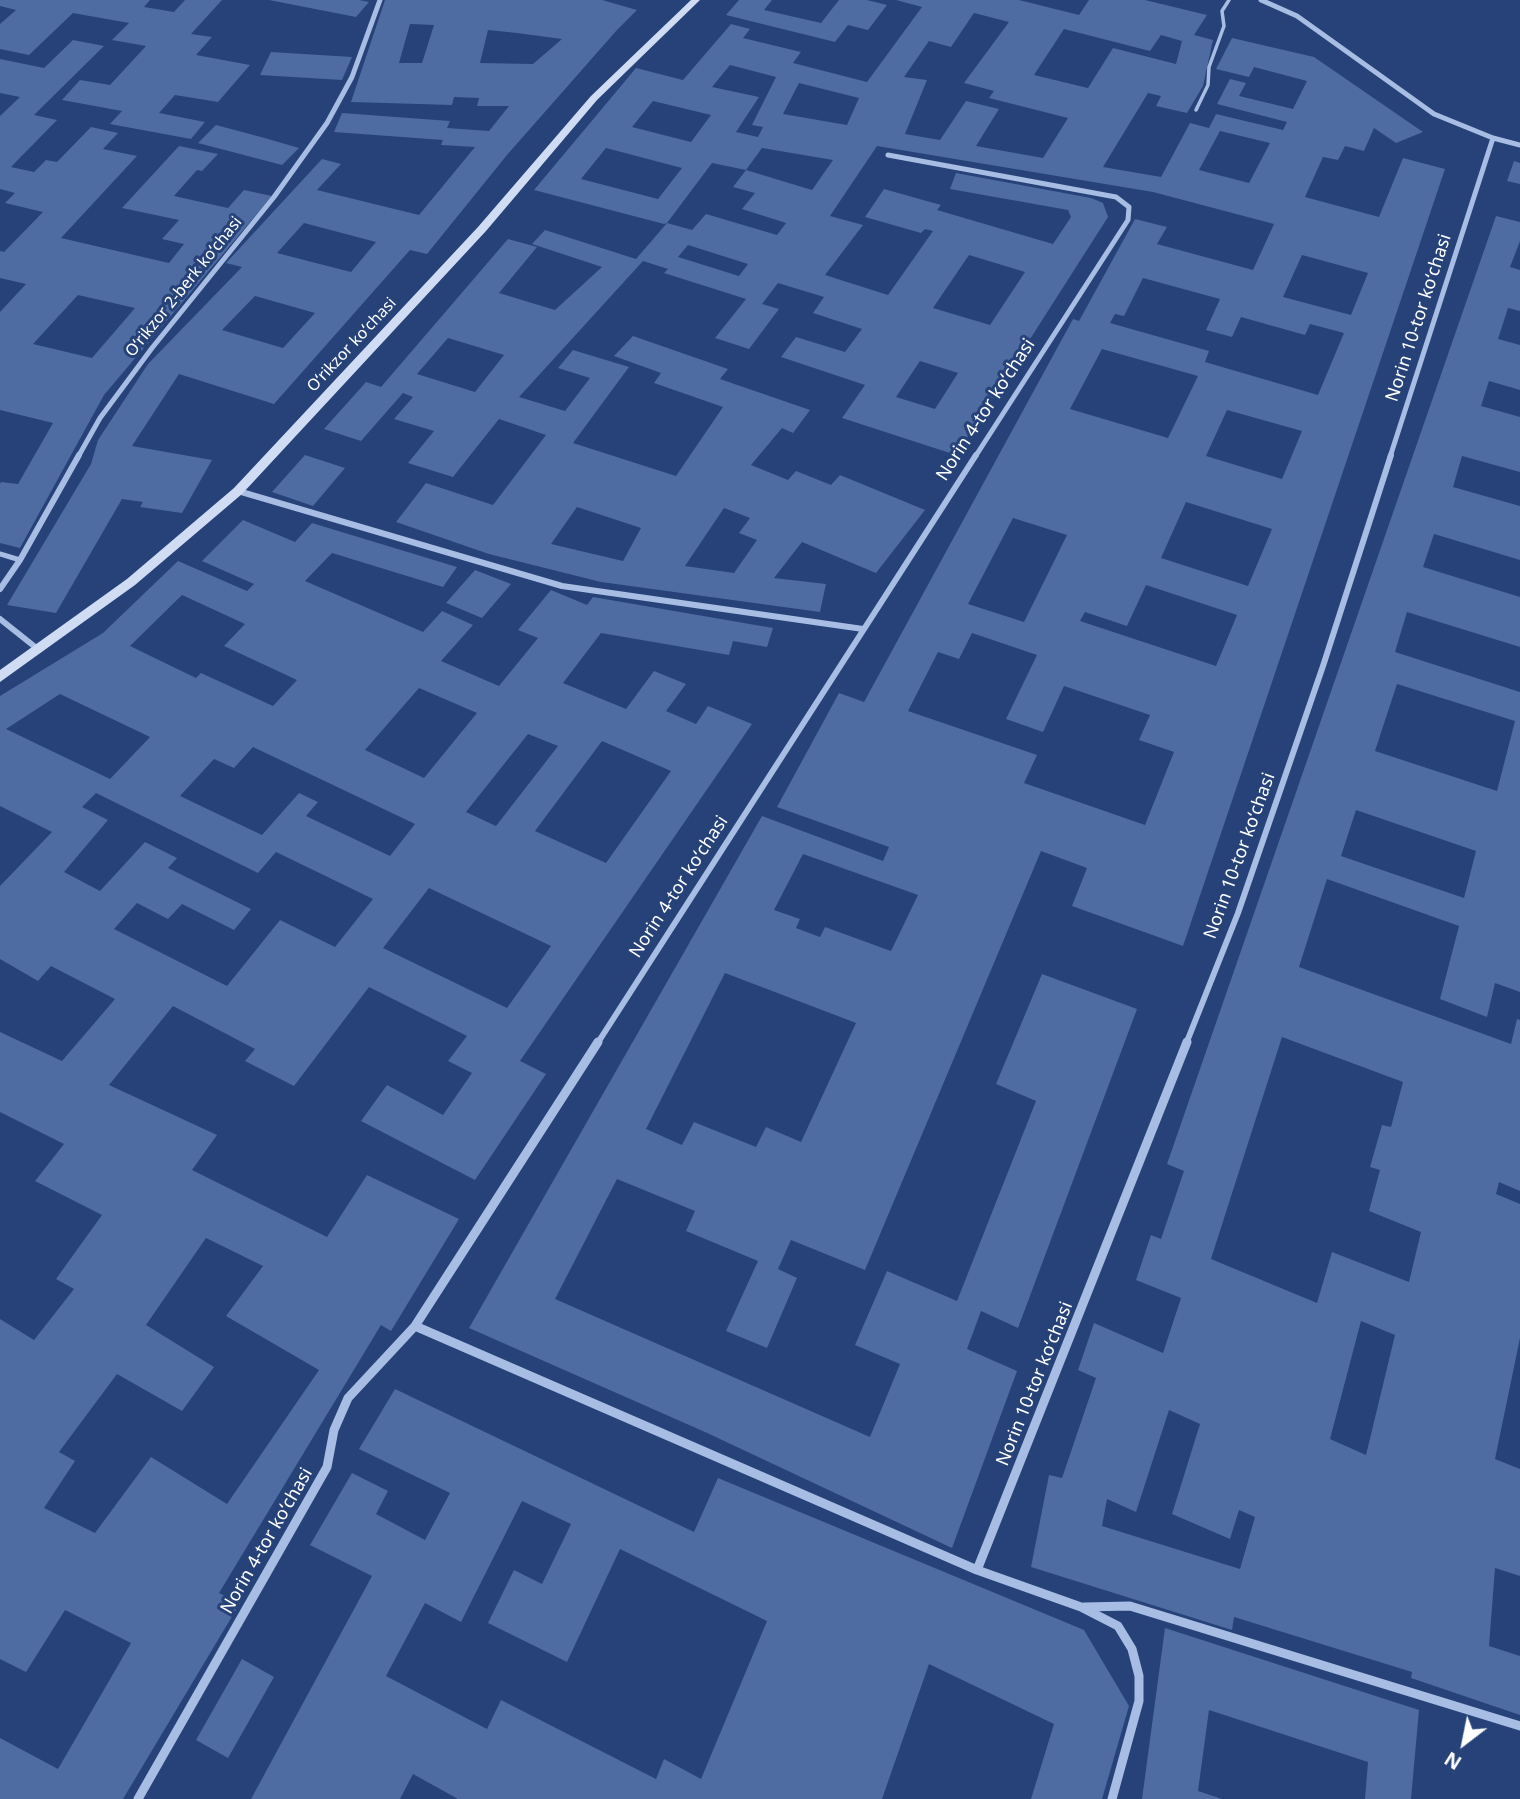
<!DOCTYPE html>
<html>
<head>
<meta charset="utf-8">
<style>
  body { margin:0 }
  #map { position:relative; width:1520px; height:1799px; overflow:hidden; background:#264278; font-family:"Noto Sans",sans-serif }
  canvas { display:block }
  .north { position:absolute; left:1429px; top:1708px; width:70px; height:70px; -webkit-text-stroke:5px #264278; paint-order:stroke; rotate:212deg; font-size:19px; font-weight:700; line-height:28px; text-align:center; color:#fff }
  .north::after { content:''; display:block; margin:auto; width:24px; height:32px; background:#fff; clip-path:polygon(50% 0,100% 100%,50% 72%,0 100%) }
</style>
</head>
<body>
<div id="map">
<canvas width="1520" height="1799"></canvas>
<div class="north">N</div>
</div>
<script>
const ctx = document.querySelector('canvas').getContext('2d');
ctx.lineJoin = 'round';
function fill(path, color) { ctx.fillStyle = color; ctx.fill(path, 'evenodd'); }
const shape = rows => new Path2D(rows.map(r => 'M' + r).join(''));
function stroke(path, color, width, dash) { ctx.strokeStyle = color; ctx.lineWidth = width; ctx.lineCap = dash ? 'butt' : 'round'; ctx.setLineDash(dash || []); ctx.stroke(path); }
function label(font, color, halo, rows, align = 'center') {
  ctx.font = font + ' "Noto Sans",sans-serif'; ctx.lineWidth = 6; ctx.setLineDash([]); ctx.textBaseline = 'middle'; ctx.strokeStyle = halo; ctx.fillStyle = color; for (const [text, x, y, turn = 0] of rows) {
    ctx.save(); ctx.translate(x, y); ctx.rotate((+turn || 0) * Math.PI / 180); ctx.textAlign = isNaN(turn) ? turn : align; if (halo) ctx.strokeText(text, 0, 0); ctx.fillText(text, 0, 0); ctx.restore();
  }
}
const building = shape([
  [0,0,150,0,144,7,174,12,185,0,222,0,191,34,212,37,196,55,250,65,218,102,175,95,159,113,205,122,191,139,110,124,122,111,62,100,80,80,110,85,146,46,112,40,129,23,73,13,29,55,0,49,0,24,16,10,0,6],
  [269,0,359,0,369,2,356,17],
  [385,0,602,0,637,10,617,30,507,155,427,254,410,250,274,404,179,374,132,446,212,460,182,513,140,507,143,502,122,499,56,613,7,605,91,464,98,440,148,364,242,267,226,263,322,159,341,164,317,190,419,215,475,147,441,145,443,140,334,132,342,113,450,121,447,128,489,131,509,106,477,106,479,98,454,97,452,105,351,102],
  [410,24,434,25,422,63,399,63],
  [488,30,517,33,562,39,533,64,480,63],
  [304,223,376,242,351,272,277,253],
  [255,296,315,313,283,348,222,330],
  [739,0,772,0,764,10,821,23,839,0,867,0,887,5,868,30,848,25,835,42,726,15],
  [896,0,1019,0,1079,15,1089,0,1145,0,1207,15,1194,35,1213,40,1203,86,1187,113,1156,106,1161,96,1148,93,1103,167,1161,177,1190,123,1209,128,1216,114,1283,130,1287,122,1217,104,1230,79,1246,83,1239,96,1293,109,1307,81,1254,67,1249,77,1216,69,1232,38,1314,57,1423,132,1396,143,1374,128,1364,151,1345,146,1338,160,1323,157,1305,197,1379,217,1403,158,1445,169,1183,946,1072,906,1087,868,1041,851,865,1270,791,1240,778,1269,797,1278,767,1348,726,1331,758,1261,686,1231,695,1211,617,1179,555,1299,870,1437,900,1364,855,1345,887,1271,957,1301,1036,1101,996,1084,1042,974,1137,1009,1018,1328,981,1311,967,1349,1017,1371,952,1548,705,1432,469,1328,762,816,883,861,889,847,777,807,839,693,864,702,1073,319,1079,321,1135,219,1167,227,1157,244,1253,270,1274,224,1153,192,877,146,830,216,863,225,825,275,888,295,933,231,925,229,921,233,865,217,884,189,941,205,937,210,1053,244,1071,217,1068,210,950,189,956,173,1091,198,1103,203,1108,217,956,455,842,418,865,385,781,357,796,337,845,352,862,329,813,313,824,297,778,283,762,304,779,309,749,349,715,338,746,299,664,273,668,269,643,261,519,397,565,411,590,378,558,368,573,350,629,367,573,443,676,476,723,407,654,383,661,373,614,356,633,336,728,369,720,379,810,410,793,433,782,428,751,465,788,480,796,471,831,485,840,475,925,510,876,573,802,542,774,578,826,584,820,612,601,582,489,554,396,522,426,483,493,505,546,435,499,419,453,477,408,463,434,431,394,419,413,397,403,393,361,441,324,429,366,382,381,387,508,239,537,247,499,293,555,310,602,267,532,244,545,230,636,259,667,223,664,224,534,190,636,68,683,80,731,24,750,29,743,38,801,52,793,63,867,82,922,7],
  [974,13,1009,22,964,83,994,91,989,98,1068,118,1043,158,976,146,999,109,966,101,940,140,905,134,927,80,904,77,929,41,951,47],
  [1064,29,1150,51,1161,35,1182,41,1176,64,1113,48,1088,88,1034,75],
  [730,65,776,77,752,125,763,127,758,137,736,132,759,97,712,87],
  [799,83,859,98,847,125,783,114],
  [653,101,711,115,691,142,632,127],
  [1220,131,1270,143,1249,183,1199,170],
  [606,148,682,168,658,199,581,179],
  [762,148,833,160,812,190,746,170,733,187,755,193,742,209,786,223,777,235,706,214,692,230,667,223,712,163,746,170],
  [688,245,748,264,739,276,678,257],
  [969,255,1025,272,990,325,933,308],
  [1302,255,1368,273,1351,315,1283,297],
  [1143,278,1220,299,1206,330,1232,337,1241,317,1305,335,1310,324,1344,333,1318,395,1205,362,1209,351,1110,323,1115,314,1124,316],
  [448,338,504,355,475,392,417,374],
  [1102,349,1198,376,1168,438,1070,409],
  [920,361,958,373,935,409,896,397],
  [1227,410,1302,431,1282,479,1206,456],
  [1186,502,1272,529,1248,586,1161,558],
  [577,507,641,528,623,561,551,544],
  [724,508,750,518,739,533,757,540,734,573,685,566],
  [1013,518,1067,535,1024,622,968,604],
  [1146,585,1237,615,1216,666,1080,621,1085,612,1127,626],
  [972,633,1037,655,1006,719,1043,732,1064,686,1150,715,1139,740,1174,752,1145,825,1024,783,1037,755,908,711,938,652,959,659],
  [803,854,918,895,891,951,825,927,820,937,796,928,800,919,774,910],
  [725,973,856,1023,801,1142,766,1127,756,1147,694,1122,682,1145,646,1129],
  [73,40,104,46,34,115,57,120,11,167,34,172,46,160,57,162,91,127,118,133,103,149,137,156,61,238,169,263,184,244,162,239,179,220,122,208,179,146,218,154,202,171,197,170,174,196,228,208,244,190,272,196,104,395,20,548,0,543,0,484,1,482,18,484,53,423,0,410,0,312,26,284,0,278,0,251,4,252,43,212,5,203,15,193,0,189,0,116,20,97,0,93,0,59,44,68],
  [78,295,135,308,92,358,33,344],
  [271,52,352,57,342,80,260,75],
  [216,125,261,137,299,148,282,165,198,143],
  [1514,161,1520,163,1520,184,1507,181],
  [1496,216,1520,222,1520,241,1510,267,1520,270,1520,311,1508,308,1498,339,1520,345,1520,390,1489,381,1481,406,1520,417,1520,472,1462,456,1453,487,1520,506,1520,560,1434,534,1423,567,1520,597,1520,647,1407,612,1395,652,1520,692,1520,992,1495,983,1487,1017,1440,999,1459,926,1327,879,1299,967,1511,1044,1517,1019,1520,1020,1520,1191,1499,1182,1496,1194,1520,1204,1520,1338,1495,1459,1520,1469,1520,1576,1495,1568,1489,1646,1520,1656,1520,1715,1411,1678,1412,1672,1234,1617,1232,1630,1031,1567,1049,1475,1062,1478,1096,1378,1078,1370,1094,1323,1163,1353,1181,1298,1136,1280,1151,1235,1161,1239,1184,1171,1167,1164],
  [1397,684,1515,721,1497,791,1375,751],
  [1356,810,1476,851,1464,898,1341,856],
  [1282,1037,1403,1082,1391,1127,1382,1125,1370,1167,1380,1170,1369,1211,1421,1232,1409,1282,1332,1252,1317,1303,1211,1259],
  [1361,1321,1395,1335,1366,1455,1330,1439],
  [1169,1410,1200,1424,1172,1514,1230,1539,1239,1510,1255,1517,1240,1569,1102,1526,1107,1499,1136,1512],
  [305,455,345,468,313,506,272,492],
  [243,520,295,542,312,523,457,567,443,587,332,553,305,581,423,632,442,611,473,625,441,661,499,686,538,638,518,630,551,590,587,605,593,597,773,628,767,647,733,641,729,655,601,633,563,683,626,709,654,671,686,684,666,711,696,724,708,706,752,724,520,1061,546,1074,475,1180,361,1121,387,1085,443,1115,472,1073,448,1061,467,1036,369,987,294,1086,245,1061,255,1049,173,1006,109,1085,217,1135,192,1170,327,1237,367,1175,459,1219,391,1331,381,1325,219,1593,240,1603,123,1799,0,1799,0,1738,58,1769,131,1643,65,1610,26,1672,0,1659,0,1319,34,1340,74,1289,56,1279,102,1215,35,1181,64,1144,0,1112,0,1032,62,1061,115,999,51,966,38,981,0,959,0,886,52,832,0,806,0,696,103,633,178,561,247,591,254,584,202,561],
  [182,595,245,624,224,646,297,680,273,706,201,673,196,678,130,646],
  [419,688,477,713,424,778,365,750],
  [60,694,150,737,110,779,6,729],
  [528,734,558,746,496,826,466,812],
  [602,741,671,771,606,863,535,831],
  [253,747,394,814,415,824,390,856,306,816,318,802,299,793,262,835,180,796,214,759,234,768],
  [96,793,258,873,276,852,373,899,335,947,280,920,227,986,114,929,137,903,168,919,182,904,234,930,251,909,168,868,177,858,145,842,100,891,64,872,108,820,82,807],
  [429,888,551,946,507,1008,383,948],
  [206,1238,263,1266,226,1316,319,1370,227,1504,151,1457,95,1533,44,1508,75,1461,59,1452,117,1374,182,1411,214,1367,146,1325],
  [475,570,511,584,482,618,446,603],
  [395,1389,694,1532,718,1478,1084,1630,1129,1706,1102,1799,1031,1799,1054,1724,929,1664,882,1799,458,1799,413,1774,400,1799,251,1799,372,1576,310,1545,352,1473,388,1491,376,1514,425,1540,450,1493,359,1449],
  [522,1501,571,1524,542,1584,514,1570,488,1623,567,1662,620,1549,767,1621,701,1779,664,1759,656,1779,501,1700,487,1729,386,1676,425,1603,461,1622],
  [1165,1628,1419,1710,1411,1799,1365,1799,1368,1762,1209,1710,1198,1791,1222,1799,1142,1799],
  [242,1659,274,1677,228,1758,196,1740]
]);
const serviceFar1 = shape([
  [1196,110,1208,85,1209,67,1224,26,1222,11,1229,0]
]);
const service = shape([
  [0,554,20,560]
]);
const minorFar2 = shape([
  [1261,0,1297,16,1434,114,1493,138,1520,145],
  [888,155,1116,197,1129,207,1128,220,975,457],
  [78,457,100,418,152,348,274,197,327,123,352,77,380,0],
  [1390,457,1493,138]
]);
const minorFar1 = shape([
  [238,491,562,586,863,629],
  [0,589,20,560,79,455],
  [0,619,39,650],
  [597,1044,976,455],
  [1186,1044,1238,913,1323,666,1391,455]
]);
const minor = shape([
  [415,1326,977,1570,1081,1607,1118,1626,1132,1649,1139,1676,1139,1701,1112,1799],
  [977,1570,1187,1042],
  [1084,1607,1130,1606,1520,1726],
  [138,1799,327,1467,334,1430,348,1398,415,1326,598,1042]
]);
const secondary = shape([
  [691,0,700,0,597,100,486,231,242,494,135,585,0,682,0,670,127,579,234,488,478,227,591,96,691,0]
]);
const farStreetnames = [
  ["Oʻrikzor 2-berk koʻchasi",184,287,-51],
  ["Oʻrikzor koʻchasi",352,345,-47]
];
const streetNames = [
  ["Norin 10-tor koʻchasi",1419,318,-72],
  ["Norin 4-tor koʻchasi",986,410,-57],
  ["Norin 10-tor koʻchasi",1240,856,-70],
  ["Norin 4-tor koʻchasi",679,887,-57],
  ["Norin 10-tor koʻchasi",1035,1384,-68],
  ["Norin 4-tor koʻchasi",267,1541,-60]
];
fill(building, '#4e6ba2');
stroke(serviceFar1, '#a8bde3', 3.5);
stroke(service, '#a8bde3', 5);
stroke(minorFar2, '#a8bde3', 5);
stroke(minorFar1, '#a8bde3', 6);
stroke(minor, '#a8bde3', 9);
fill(secondary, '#d0dcf3');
label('16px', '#fff', '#264278', farStreetnames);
label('18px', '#fff', '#264278', streetNames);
</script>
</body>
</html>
